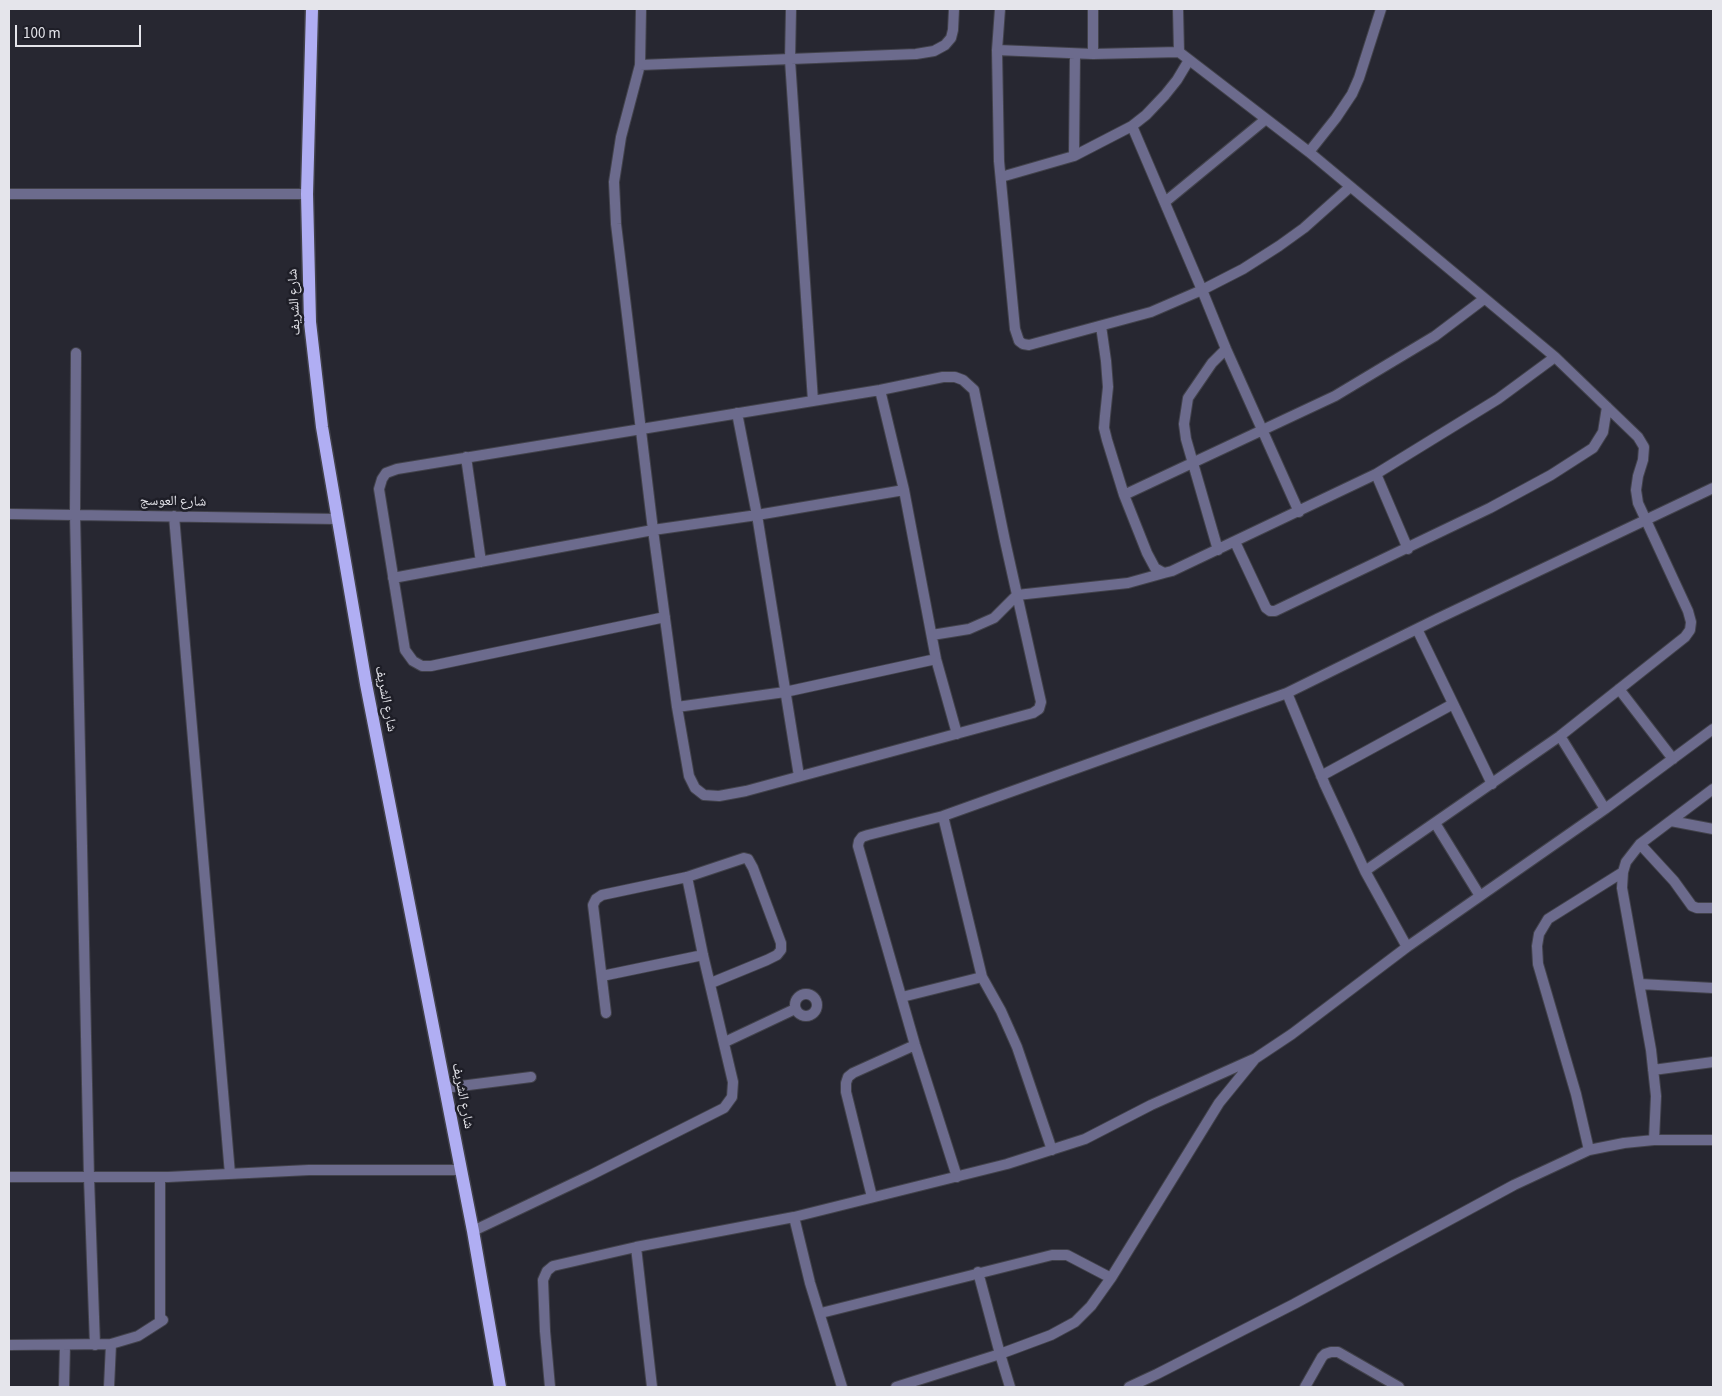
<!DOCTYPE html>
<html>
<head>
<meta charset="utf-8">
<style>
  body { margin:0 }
  #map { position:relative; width:1722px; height:1396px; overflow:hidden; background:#272731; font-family:"Source Sans 3",sans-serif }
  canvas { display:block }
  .frame { position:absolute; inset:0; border:10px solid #e5e5eb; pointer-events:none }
  .scale { position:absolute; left:15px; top:25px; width:126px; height:22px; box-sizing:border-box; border:2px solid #e5e5eb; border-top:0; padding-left:6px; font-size:15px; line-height:18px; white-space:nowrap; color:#e5e5eb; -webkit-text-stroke:4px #1e1e27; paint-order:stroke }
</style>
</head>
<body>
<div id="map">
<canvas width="1722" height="1396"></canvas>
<div class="frame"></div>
<div class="scale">100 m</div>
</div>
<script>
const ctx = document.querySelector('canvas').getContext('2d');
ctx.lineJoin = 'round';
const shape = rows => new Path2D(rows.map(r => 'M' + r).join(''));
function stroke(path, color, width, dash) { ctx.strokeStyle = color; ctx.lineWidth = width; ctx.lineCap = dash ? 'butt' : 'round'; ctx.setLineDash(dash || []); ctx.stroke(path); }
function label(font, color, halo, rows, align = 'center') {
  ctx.font = font + ' "Source Sans 3","Noto Naskh Arabic",sans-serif'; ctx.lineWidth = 5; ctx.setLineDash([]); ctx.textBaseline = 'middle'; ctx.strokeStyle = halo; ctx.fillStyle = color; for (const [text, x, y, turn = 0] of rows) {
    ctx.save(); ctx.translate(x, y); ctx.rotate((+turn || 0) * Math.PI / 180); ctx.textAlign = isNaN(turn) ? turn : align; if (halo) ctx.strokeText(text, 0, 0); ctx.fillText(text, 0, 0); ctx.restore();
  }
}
const minor = shape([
  [641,9,640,65,621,137,614,182,616,224,653,530,677,707,785,692,936,659],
  [791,9,790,60,813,401],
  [1000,9,997,50,999,161,1015,329,1019,341,1023,344,1029,345,1151,312,1202,290,1243,269,1279,246,1304,228,1350,187],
  [1093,9,1093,54],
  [1178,9,1179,52],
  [997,50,1093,54,1179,52,1309,152,1555,357,1638,437,1644,447,1643,460,1638,476,1636,490,1638,503,1688,611,1691,622,1690,630,1685,637,1560,736,1365,871],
  [640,65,916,54,934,51,945,45,951,38,953,30,954,9],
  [1132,126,1202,290,1226,349,1299,512],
  [1309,152,1336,118,1352,94,1359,78,1381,9],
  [1074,156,1075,54],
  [1001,177,1074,156,1132,126,1146,115,1165,95,1177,80,1189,60],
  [9,194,307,194],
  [1165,202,1266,119],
  [1101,326,1106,361,1108,387,1105,416,1104,428,1107,440,1124,495,1147,553,1155,568,1164,573,1172,571,1376,474,1498,399,1555,357],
  [76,353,75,514,89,1178,95,1345],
  [880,390,904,490,936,659,957,734],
  [737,413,757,515,799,776],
  [466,457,481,562],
  [1376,474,1408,549],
  [1124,495,1335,396,1435,336,1484,299],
  [9,514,337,519],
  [174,516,230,1174],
  [1235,542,1266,608,1270,611,1275,611,1490,508,1551,475,1593,448,1603,432,1607,407],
  [1218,550,1186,439,1184,424,1188,398,1212,363,1226,349],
  [393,578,653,530,757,515,904,490],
  [665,617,431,666,422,666,413,661,405,650,379,489,382,479,386,473,397,469,880,390,943,377,955,377,963,380,974,390,1005,541,1041,702,1039,709,1033,713,746,791,719,796,704,795,695,788,689,776,677,707],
  [1417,629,1492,784],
  [932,635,969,629,994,618,1017,595,1128,583,1164,573],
  [1619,689,1673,759],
  [1560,736,1605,809],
  [1321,776,1453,704],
  [943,816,982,977,1001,1011,1017,1047,1052,1150],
  [1671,821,1713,829],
  [1435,823,1480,896],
  [1640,844,1674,881,1692,906,1697,908,1713,908],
  [1407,947,1365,871,1325,785,1287,693,1437,619,1713,488],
  [602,976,703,955],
  [1640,984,1713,988],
  '795 1005a11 11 0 1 1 22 0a11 11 0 1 1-22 0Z',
  [902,997,982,977],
  [606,1013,593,905,596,899,602,895,687,877,744,858,748,859,753,868,781,943,781,950,777,955,767,960,711,983],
  [725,1042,795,1009],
  [1653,1070,1713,1062],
  [445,1088,531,1077],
  [1654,1140,1656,1096,1651,1050,1622,888,1623,872,1626,862,1640,844,1713,789],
  [1589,1150,1576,1094,1538,964,1537,946,1539,934,1548,919,1623,872],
  [9,1177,168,1177,309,1170,461,1170],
  [957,1177,915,1045,858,846,859,841,862,837,868,835,943,816,1287,693],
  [872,1197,846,1092,846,1083,848,1077,853,1073,915,1045],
  [794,1217,810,1283,842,1387],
  [473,1231,591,1175,724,1108,732,1097,733,1082,703,955,687,877],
  [636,1247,652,1387],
  [978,1272,1000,1354,1010,1387],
  [821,1313,1052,1255,1067,1255,1111,1278],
  [160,1321,160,1177],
  [9,1345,111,1344,138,1336,163,1320],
  [64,1387,65,1345],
  [109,1387,111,1344],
  [550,1387,545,1331,543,1280,547,1271,553,1266,636,1247,794,1217,1007,1164,1085,1139,1151,1105,1256,1058,1292,1034,1407,947,1605,809,1713,729],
  [896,1387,1000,1354,1051,1335,1075,1322,1091,1306,1111,1278,1219,1103,1254,1060],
  [1129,1387,1157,1374,1294,1304,1514,1185,1589,1150,1624,1143,1654,1140,1713,1140],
  [1305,1387,1322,1357,1325,1354,1331,1352,1338,1352,1399,1387]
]);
const major = shape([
  [312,9,307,194,310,322,322,427,366,684,473,1231,500,1387]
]);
const streetNames = [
  ["شارع الشريف",295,302,-93],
  ["شارع العوسج",173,502,1],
  ["شارع الشريف",385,699,79],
  ["شارع الشريف",462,1096,79]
];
stroke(minor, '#42424b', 12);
stroke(major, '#42424b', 15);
stroke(minor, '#6c6b8d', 10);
stroke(major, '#b0aef3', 12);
label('14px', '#e5e5eb', '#1e1e27', streetNames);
</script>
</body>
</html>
